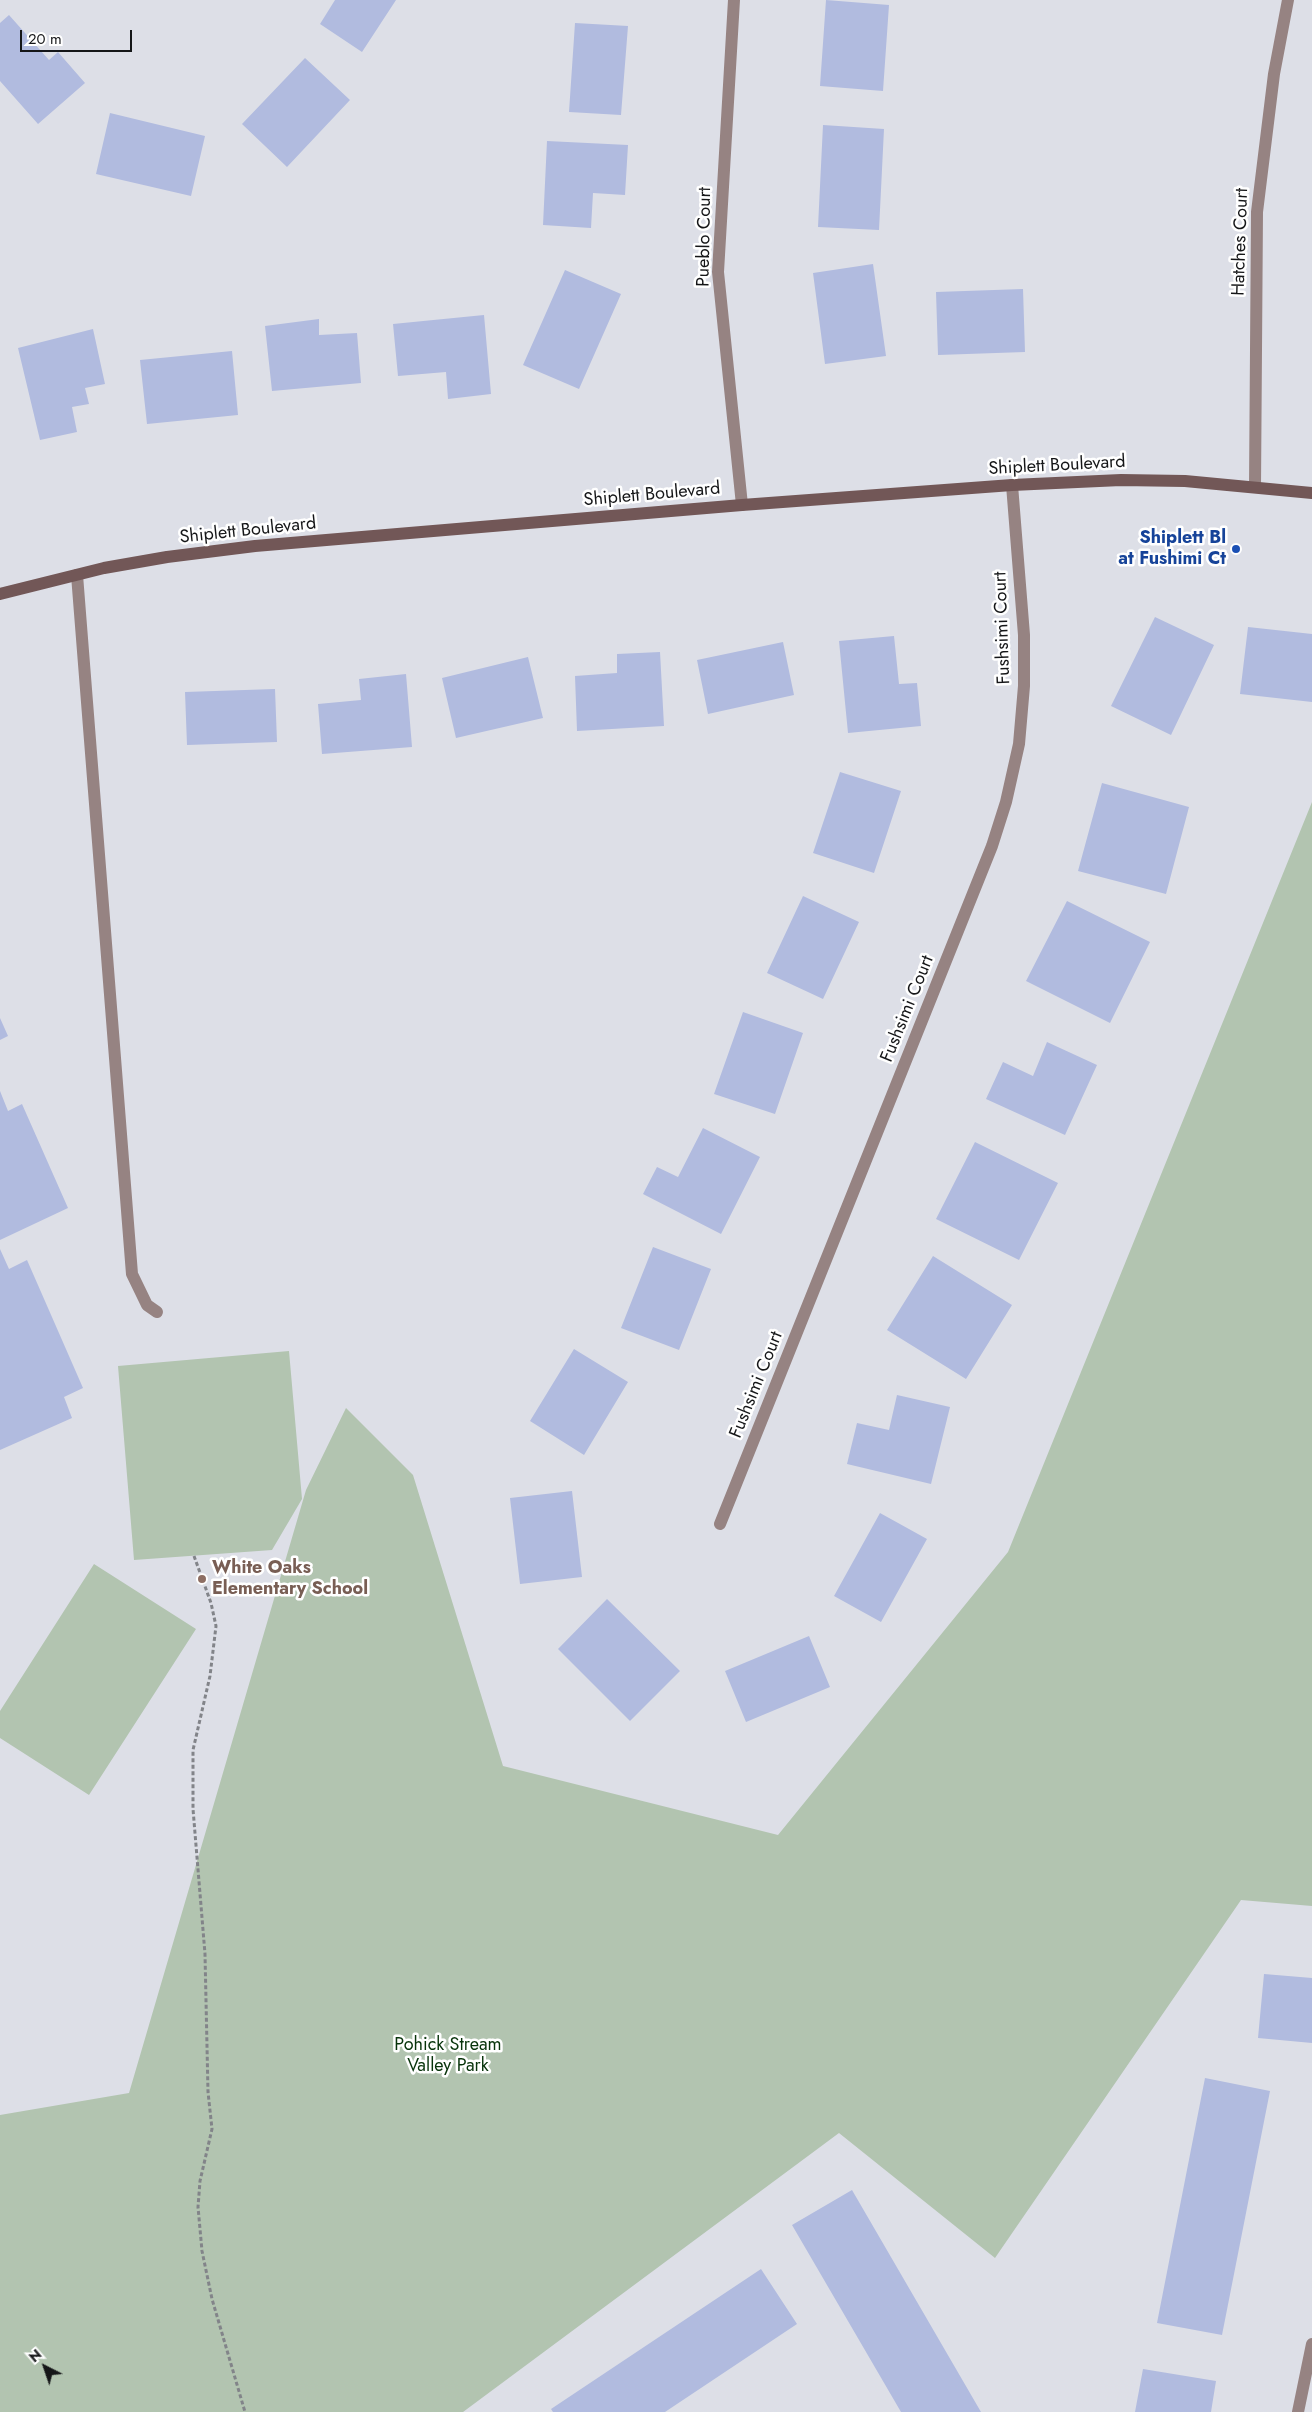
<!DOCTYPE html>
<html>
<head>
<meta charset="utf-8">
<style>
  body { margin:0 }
  #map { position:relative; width:1312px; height:2412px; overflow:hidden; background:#dddfe7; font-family:Jost,sans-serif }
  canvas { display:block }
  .north { position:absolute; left:20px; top:2342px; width:50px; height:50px; -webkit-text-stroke:4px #fff; paint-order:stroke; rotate:319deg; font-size:14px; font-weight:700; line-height:20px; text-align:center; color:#151618 }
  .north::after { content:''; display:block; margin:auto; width:18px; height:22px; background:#151618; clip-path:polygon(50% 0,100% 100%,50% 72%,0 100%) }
  .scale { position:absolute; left:20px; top:30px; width:112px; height:22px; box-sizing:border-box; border:2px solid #151618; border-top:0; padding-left:6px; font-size:15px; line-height:18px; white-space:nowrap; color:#151618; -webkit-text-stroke:4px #fff; paint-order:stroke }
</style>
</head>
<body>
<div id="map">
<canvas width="1312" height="2412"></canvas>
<div class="north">N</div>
<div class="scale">20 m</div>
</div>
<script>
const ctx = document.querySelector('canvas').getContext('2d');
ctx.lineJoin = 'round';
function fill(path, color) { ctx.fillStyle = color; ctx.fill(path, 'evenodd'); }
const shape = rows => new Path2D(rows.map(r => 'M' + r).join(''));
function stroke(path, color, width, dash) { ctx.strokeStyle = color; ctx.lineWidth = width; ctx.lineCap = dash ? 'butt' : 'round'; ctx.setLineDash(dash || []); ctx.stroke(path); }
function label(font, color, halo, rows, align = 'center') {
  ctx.font = font + ' Jost,sans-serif'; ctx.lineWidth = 5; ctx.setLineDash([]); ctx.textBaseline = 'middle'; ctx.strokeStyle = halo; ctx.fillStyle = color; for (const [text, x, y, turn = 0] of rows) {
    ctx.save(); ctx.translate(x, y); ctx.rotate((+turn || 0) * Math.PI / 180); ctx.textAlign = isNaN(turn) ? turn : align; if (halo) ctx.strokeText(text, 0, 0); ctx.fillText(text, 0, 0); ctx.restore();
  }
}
const green = shape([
  [1312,802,1312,1906,1241,1900,995,2258,839,2133,463,2412,0,2412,0,2115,129,2093,306,1490,346,1408,413,1475,503,1766,778,1835,1008,1552],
  [289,1351,302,1499,272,1550,134,1560,118,1366],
  [94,1564,196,1629,89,1795,0,1738,0,1711]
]);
const building = shape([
  [335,0,396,0,362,52,320,24],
  [826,0,889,5,883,91,820,86],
  [9,15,49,60,58,52,85,83,38,124,0,81,0,23],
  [575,23,628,26,621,115,569,112],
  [305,58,350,100,287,167,242,124],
  [110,113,205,136,191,196,96,174],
  [823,125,884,129,879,230,818,227],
  [547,141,628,145,625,195,593,193,591,228,543,225],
  [873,264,886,356,825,364,813,273],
  [565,270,621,294,579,389,523,365],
  [1023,289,1025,352,938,355,936,292],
  [484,315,491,394,448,399,446,372,398,376,393,324],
  [319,319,319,335,357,333,361,383,272,391,265,326],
  [93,329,105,384,85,388,89,404,72,407,77,432,40,440,18,348],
  [232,351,238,415,147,424,140,360],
  [1155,617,1214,645,1171,735,1111,706],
  [1248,627,1312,634,1312,702,1240,694],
  [894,636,899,684,917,683,921,726,848,733,839,641],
  [783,642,794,695,708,714,697,660],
  [660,652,664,726,577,731,575,676,617,673,617,654],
  [528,657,543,718,456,738,442,678],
  [406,674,412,747,322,754,318,704,361,700,359,679],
  [275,689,277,742,187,745,185,692],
  [840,772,901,791,874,873,813,853],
  [1102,783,1189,807,1166,894,1078,871],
  [803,896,859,922,823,999,767,973],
  [1067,901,1150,942,1110,1023,1026,981],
  [743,1012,803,1033,775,1114,714,1094],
  [0,1018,8,1036,0,1040],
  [1047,1042,1097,1065,1065,1135,986,1099,1003,1062,1033,1076],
  [0,1091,8,1111,22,1104,68,1208,0,1240],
  [703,1128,760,1157,721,1234,643,1194,657,1167,678,1177],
  [975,1142,1058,1183,1019,1260,936,1219],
  [653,1247,711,1269,679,1350,621,1328],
  [0,1249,9,1269,27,1260,83,1388,64,1397,72,1418,0,1450],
  [933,1256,1012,1305,966,1379,887,1330],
  [574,1349,628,1382,584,1455,530,1421],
  [897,1395,950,1407,931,1484,847,1464,857,1423,889,1430],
  [572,1491,582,1577,520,1584,510,1498],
  [880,1513,927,1539,881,1622,834,1596],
  [607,1599,680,1671,630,1721,558,1649],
  [809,1636,830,1687,746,1722,725,1671],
  [1264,1974,1312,1978,1312,2043,1258,2038],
  [1205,2078,1270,2091,1222,2335,1157,2323],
  [852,2190,981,2412,901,2412,792,2225],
  [761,2269,797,2324,665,2412,553,2412,551,2409],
  [1143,2369,1216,2381,1211,2412,1135,2412]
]);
const path = shape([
  [194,1556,211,1603,216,1626,210,1676,193,1750,193,1809,205,1954,208,2092,212,2129,200,2181,198,2207,202,2251,212,2299,245,2412]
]);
const lane = shape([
  [77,575,132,1274,147,1305,157,1312]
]);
const street = shape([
  [734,0,718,272,742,505],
  [1255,487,1257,212,1274,74,1288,0],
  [720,1524,992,846,1006,802,1019,744,1024,686,1024,635,1012,485],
  [1298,2412,1312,2344]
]);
const secondary = shape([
  [0,594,104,568,167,557,255,546,742,505,1012,485,1121,480,1185,481,1312,493]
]);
const markers = [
  [1236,549,5,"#1a4fb4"],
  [202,1579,5,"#8d6e63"]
];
const streetNames = [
  ["Pueblo Court",705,237,-89],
  ["Hatches Court",1241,242,-88],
  ["Shiplett Boulevard",1057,466,-3],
  ["Shiplett Boulevard",652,495,-5],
  ["Shiplett Boulevard",248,531,-6],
  ["Fushsimi Court",1003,628,-92],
  ["Fushsimi Court",908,1009,-68],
  ["Fushsimi Court",757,1385,-68]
];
const transitNames = [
  ["Shiplett Bl",1226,539],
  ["at Fushimi Ct",1226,560]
];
const educationNames = [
  ["White Oaks",212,1569],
  ["Elementary School",212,1590]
];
const parkNames = [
  ["Pohick Stream",448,2046],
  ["Valley Park",448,2067]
];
fill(green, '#b2c4b0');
fill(building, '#b1bbdf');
stroke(path, '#828489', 3, [4, 2.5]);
stroke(lane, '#968382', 12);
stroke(street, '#968382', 12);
stroke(secondary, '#725757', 12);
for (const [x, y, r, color] of markers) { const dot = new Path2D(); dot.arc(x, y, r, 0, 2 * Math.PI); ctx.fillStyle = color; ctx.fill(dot); stroke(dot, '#fff', 2); }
label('18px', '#151618', '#fff', streetNames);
label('bold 18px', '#164399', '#fff', transitNames, 'right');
label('bold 18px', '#785e54', '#fff', educationNames, 'left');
label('18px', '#07330a', '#fff', parkNames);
</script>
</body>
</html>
